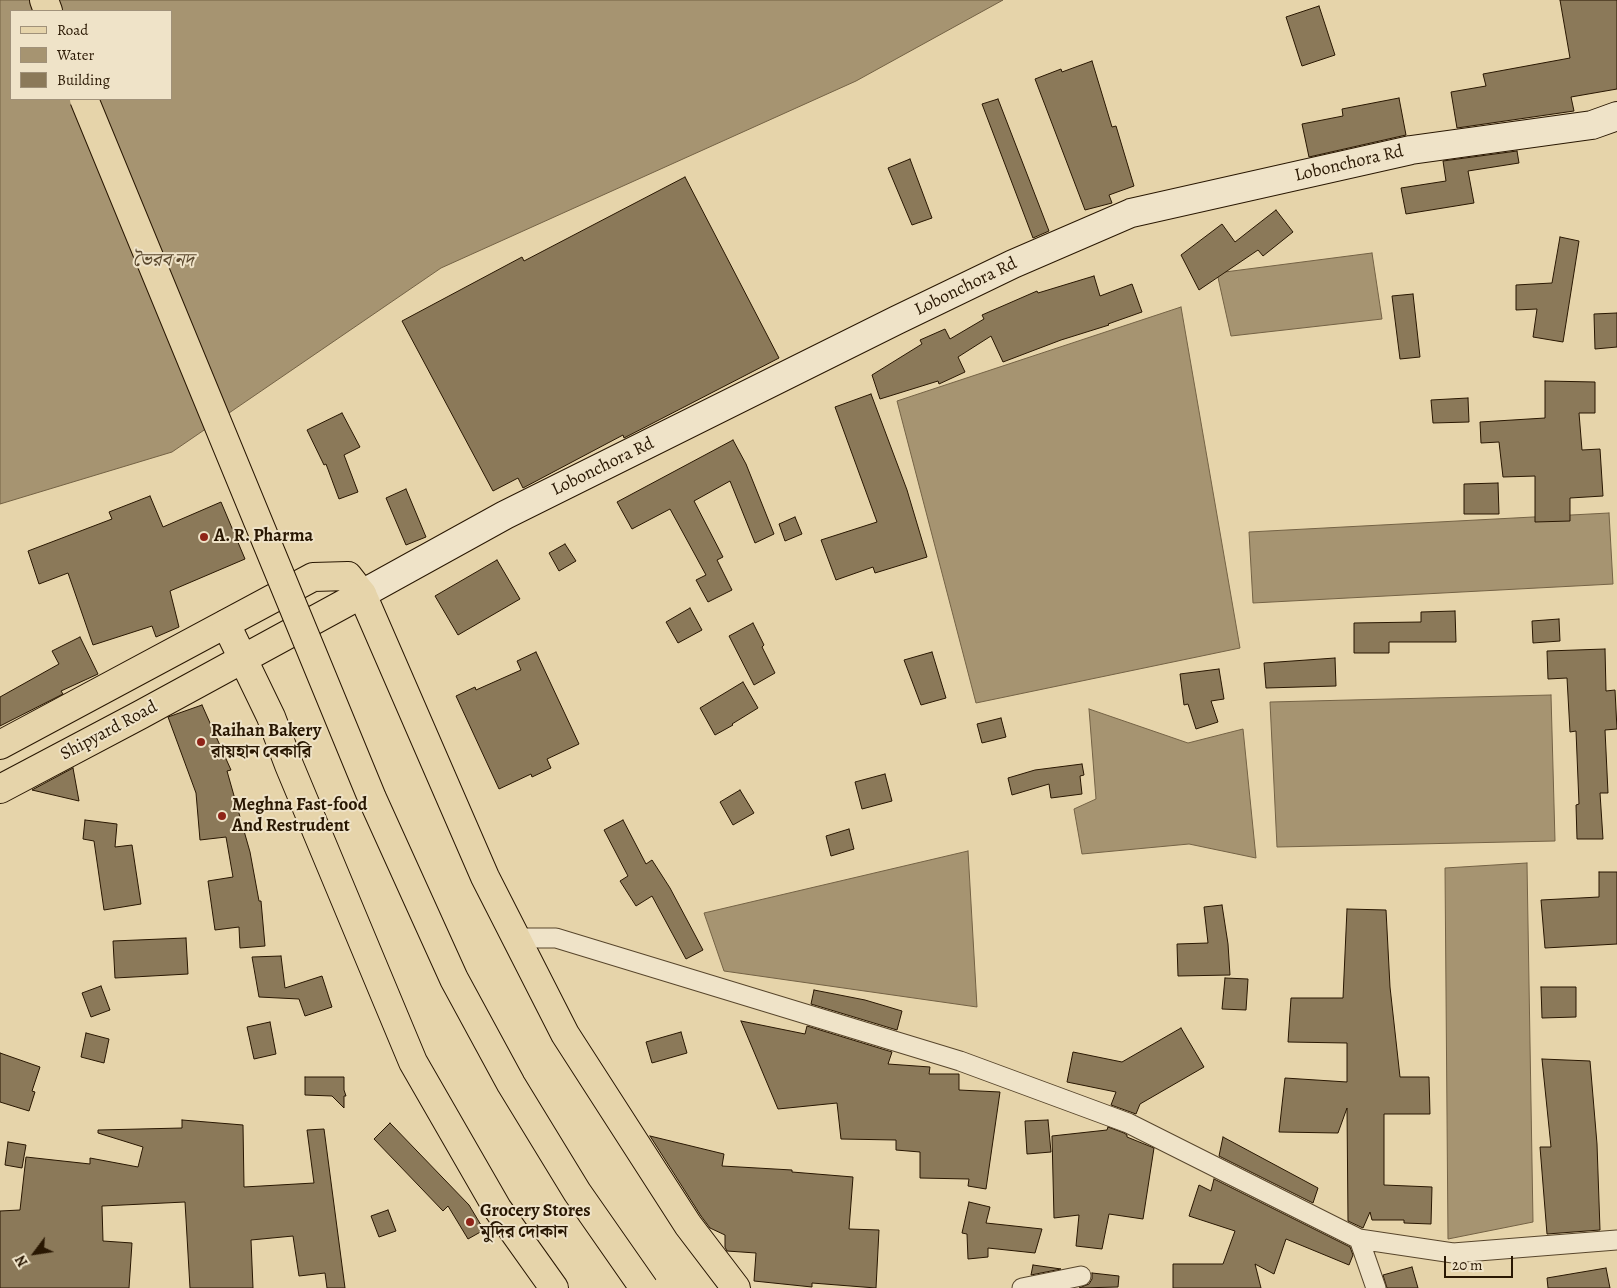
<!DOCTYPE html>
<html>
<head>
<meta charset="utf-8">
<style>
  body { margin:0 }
  #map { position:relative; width:1617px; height:1288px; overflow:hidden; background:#e6d4aa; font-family:Alegreya,serif }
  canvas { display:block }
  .legend { position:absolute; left:10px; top:10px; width:162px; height:90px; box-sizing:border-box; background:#efe3c8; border:1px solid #a09179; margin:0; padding:6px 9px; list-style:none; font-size:15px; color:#291702 }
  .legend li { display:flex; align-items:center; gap:10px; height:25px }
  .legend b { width:25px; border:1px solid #a09179 }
  .north { position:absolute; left:10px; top:1228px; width:50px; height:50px; -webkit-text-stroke:4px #efe3c8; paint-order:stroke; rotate:239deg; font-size:14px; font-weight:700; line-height:20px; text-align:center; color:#291702 }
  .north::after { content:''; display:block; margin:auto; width:18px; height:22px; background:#291702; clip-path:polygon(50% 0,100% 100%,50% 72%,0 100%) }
  .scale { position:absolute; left:1444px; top:1256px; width:69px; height:22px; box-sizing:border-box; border:2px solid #291702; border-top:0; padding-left:6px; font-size:15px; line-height:18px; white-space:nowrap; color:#291702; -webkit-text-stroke:4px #efe3c8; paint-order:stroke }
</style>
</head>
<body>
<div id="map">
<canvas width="1617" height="1288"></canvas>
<ul class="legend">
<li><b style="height:6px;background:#e6d4aa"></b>Road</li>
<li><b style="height:14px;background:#a69471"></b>Water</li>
<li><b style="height:14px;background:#8b7959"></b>Building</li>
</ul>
<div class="north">N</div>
<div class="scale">20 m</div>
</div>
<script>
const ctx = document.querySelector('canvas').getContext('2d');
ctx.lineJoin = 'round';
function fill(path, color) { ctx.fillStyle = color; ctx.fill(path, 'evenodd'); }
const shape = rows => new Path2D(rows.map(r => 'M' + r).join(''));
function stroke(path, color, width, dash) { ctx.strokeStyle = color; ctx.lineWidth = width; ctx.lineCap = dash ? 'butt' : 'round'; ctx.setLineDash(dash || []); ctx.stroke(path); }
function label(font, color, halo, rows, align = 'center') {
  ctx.font = font + ' Alegreya,"Noto Serif Bengali",serif'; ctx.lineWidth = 4; ctx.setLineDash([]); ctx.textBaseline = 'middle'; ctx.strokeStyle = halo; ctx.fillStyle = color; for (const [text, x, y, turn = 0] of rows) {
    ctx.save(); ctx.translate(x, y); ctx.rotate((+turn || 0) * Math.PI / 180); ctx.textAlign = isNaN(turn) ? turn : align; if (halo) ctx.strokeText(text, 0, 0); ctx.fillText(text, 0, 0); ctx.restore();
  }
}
const water = shape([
  [0,0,1003,0,856,81,441,268,172,452,0,504,0,0],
  [11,11,171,11,171,99,11,99,11,11],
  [1372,253,1382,319,1231,336,1217,273,1372,253],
  [1181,307,1240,648,976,703,897,401,1181,307],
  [1609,513,1613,584,1253,603,1249,532,1609,513],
  [1551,695,1555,841,1277,847,1270,702,1551,695],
  [1089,709,1188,743,1243,729,1256,858,1189,844,1082,854,1074,809,1096,799,1089,709],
  [968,851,977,1007,724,971,704,913,968,851],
  [1527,863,1533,1222,1448,1239,1445,868,1527,863]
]);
const building = shape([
  [1560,0,1617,0,1617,89,1571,97,1574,111,1457,128,1451,92,1486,86,1483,74,1570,58,1560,0],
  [1319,6,1335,55,1302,66,1286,17,1319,6],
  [1092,61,1112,127,1116,126,1134,186,1109,195,1112,203,1085,210,1035,79,1061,69,1062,72,1092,61],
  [1399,98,1406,135,1309,157,1302,124,1343,116,1342,109,1399,98],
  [998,99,1049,231,1033,238,982,104,998,99],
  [1517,151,1519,163,1468,171,1474,203,1406,214,1401,188,1446,181,1443,161,1517,151],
  [910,159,932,218,912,225,888,168,910,159],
  [685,177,779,358,624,438,623,435,523,488,518,478,493,491,402,321,522,257,524,261,685,177],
  [1276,210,1293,232,1263,256,1258,250,1199,290,1181,255,1222,224,1235,242,1276,210],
  [1560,237,1579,241,1563,342,1533,337,1537,309,1516,310,1516,285,1552,283,1560,237],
  [1094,276,1100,296,1132,284,1142,312,1108,324,1109,325,1061,340,1003,362,991,336,958,357,965,372,939,384,938,381,880,399,872,375,922,344,920,340,945,329,950,339,984,319,982,315,1037,291,1038,293,1094,276],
  [1413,294,1420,357,1400,359,1392,296,1413,294],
  [1617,313,1617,347,1595,349,1594,314,1617,313],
  [1545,381,1595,382,1595,413,1579,413,1582,450,1600,449,1603,496,1570,498,1570,521,1535,522,1535,476,1503,477,1499,442,1481,443,1480,422,1545,418,1545,381],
  [871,394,907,490,927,557,875,573,873,567,836,580,821,540,877,522,835,407,871,394],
  [1468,398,1469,422,1433,423,1431,400,1468,398],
  [342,413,360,447,344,455,358,492,339,499,326,464,324,465,307,430,342,413],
  [733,440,746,464,774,534,755,543,730,481,694,501,723,557,717,560,732,590,708,602,696,580,706,575,670,509,632,529,617,502,733,440],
  [1498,483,1499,514,1464,514,1464,484,1498,483],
  [406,489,426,537,406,545,386,498,406,489],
  [150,496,163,527,221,502,245,559,170,591,179,627,156,637,152,626,93,645,68,573,39,584,28,551,112,519,109,512,150,496],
  [795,517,802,534,785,541,779,524,795,517],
  [565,544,576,561,559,571,549,553,565,544],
  [497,560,520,599,458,635,435,596,497,560],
  [690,608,702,630,678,643,666,622,690,608],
  [1455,611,1456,642,1389,642,1389,653,1354,653,1354,623,1421,622,1421,612,1455,611],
  [1559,619,1560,641,1533,643,1532,621,1559,619],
  [753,623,764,645,762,647,775,673,754,685,729,636,753,623],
  [80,637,98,674,61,691,63,694,0,726,0,697,59,664,52,651,80,637],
  [1605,649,1606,691,1615,690,1617,729,1605,730,1608,793,1600,793,1603,839,1577,839,1576,805,1579,804,1576,731,1570,732,1567,678,1548,679,1547,651,1605,649],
  [536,652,579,744,547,759,551,768,532,777,531,774,499,789,456,696,475,687,476,690,521,670,517,661,536,652],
  [932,652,946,698,921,705,904,660,932,652],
  [1335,658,1336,686,1266,688,1264,663,1335,658],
  [1219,669,1224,699,1211,701,1218,722,1196,729,1188,704,1184,705,1180,674,1219,669],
  [743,682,758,708,732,724,733,725,715,735,700,708,743,682],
  [202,705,231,770,227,771,250,852,259,901,261,901,265,946,240,948,239,927,215,930,208,881,233,877,226,837,200,840,196,793,168,717,202,705],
  [1001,718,1006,737,982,743,977,724,1001,718],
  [1082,764,1084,775,1080,776,1082,794,1051,798,1049,784,1012,795,1008,778,1035,770,1082,764],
  [73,768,79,801,32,790,73,768],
  [885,774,892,801,862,809,855,782,885,774],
  [740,790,754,813,733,825,720,802,740,790],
  [85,820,117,824,115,847,132,845,141,904,104,910,94,841,83,839,85,820],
  [623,820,646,864,652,860,670,888,703,950,686,959,652,896,636,906,620,881,628,876,604,830,623,820],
  [849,829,854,849,831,856,826,836,849,829],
  [1599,872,1617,872,1617,944,1545,948,1541,900,1599,897,1599,872],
  [1222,905,1228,944,1230,975,1178,976,1177,944,1208,943,1204,907,1222,905],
  [1347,909,1386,910,1390,987,1400,1077,1429,1077,1430,1114,1384,1114,1384,1185,1432,1187,1431,1224,1404,1223,1404,1220,1372,1220,1370,1212,1363,1228,1348,1221,1347,1108,1338,1133,1279,1132,1285,1078,1347,1082,1347,1043,1288,1042,1291,998,1343,998,1347,909],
  [186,938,188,974,115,978,113,941,186,938],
  [281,956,285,988,322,976,332,1007,305,1016,299,999,259,997,252,957,281,956],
  [1225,978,1248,979,1246,1010,1222,1009,1225,978],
  [101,986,110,1010,91,1017,82,993,101,986],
  [1541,987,1576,987,1576,1017,1542,1018,1541,987],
  [814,990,865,1000,902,1011,897,1030,811,1004,814,990],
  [741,1021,805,1034,807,1026,892,1052,888,1064,930,1067,929,1074,959,1074,959,1090,1000,1092,986,1189,968,1186,969,1179,920,1178,920,1152,896,1150,896,1140,841,1139,837,1103,778,1109,741,1021],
  [270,1022,276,1054,254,1059,247,1027,270,1022],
  [1181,1028,1204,1067,1140,1104,1136,1114,1111,1105,1116,1092,1067,1082,1073,1052,1122,1062,1181,1028],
  [681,1032,687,1053,652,1063,646,1042,681,1032],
  [86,1033,109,1039,104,1063,81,1057,86,1033],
  [0,1053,40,1067,32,1091,35,1092,29,1111,0,1102,0,1053],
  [1542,1059,1590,1061,1597,1144,1600,1230,1547,1234,1540,1147,1551,1147,1542,1059],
  [305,1077,344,1077,344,1090,346,1096,344,1096,344,1108,332,1096,305,1095,305,1077],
  [182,1120,243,1125,244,1187,314,1183,307,1130,324,1129,345,1288,327,1288,325,1273,299,1276,293,1236,251,1240,253,1288,190,1288,185,1202,102,1206,103,1241,132,1243,129,1288,0,1288,0,1211,20,1210,26,1157,90,1164,90,1158,138,1167,143,1147,98,1133,98,1130,182,1128,182,1120],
  [1048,1120,1051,1152,1027,1154,1025,1121,1048,1120],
  [390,1123,469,1205,484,1230,468,1239,448,1206,443,1211,374,1139,390,1123],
  [1108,1127,1124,1133,1127,1135,1127,1137,1154,1148,1143,1219,1109,1214,1102,1249,1076,1246,1079,1215,1054,1218,1052,1136,1107,1130,1108,1127],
  [650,1136,724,1154,722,1166,792,1170,792,1172,853,1177,849,1229,879,1230,876,1288,812,1283,812,1287,754,1281,756,1253,727,1251,725,1247,725,1235,710,1228,701,1216,650,1136],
  [1223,1137,1318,1188,1313,1203,1219,1156,1223,1137],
  [8,1142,26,1145,22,1168,5,1165,8,1142],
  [1214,1179,1350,1247,1353,1255,1349,1265,1286,1239,1274,1274,1255,1264,1261,1288,1173,1288,1173,1264,1223,1264,1235,1231,1189,1216,1199,1185,1211,1191,1214,1179],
  [969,1202,990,1207,986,1223,1042,1229,1035,1253,988,1248,988,1257,968,1259,967,1234,962,1233,969,1202],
  [388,1210,396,1231,379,1237,371,1216,388,1210],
  [1033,1265,1061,1269,1031,1275,1033,1265],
  [1412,1267,1418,1288,1387,1288,1383,1275,1412,1267],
  [1606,1268,1610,1288,1548,1288,1547,1278,1606,1268],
  [1092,1273,1119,1276,1118,1287,1079,1288,1089,1284,1092,1279,1092,1273]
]);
const street = shape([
  [516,938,556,938,960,1061,1128,1123,1359,1239,1453,1253,1617,1240],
  [1359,1239,1376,1288],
  [1022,1288,1081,1276]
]);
const secondary = shape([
  [362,594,505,515,897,320,1013,264,1131,213,1411,150,1592,125,1617,116]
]);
const primary = shape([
  [0,745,313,577,348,576,362,594,140,715,0,789]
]);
const highway = shape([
  [44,0,48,11],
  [362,594,485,877,565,1034,688,1225,736,1288],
  [226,624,271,717,289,765,413,1062,497,1208,554,1288]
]);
const highwayBridge = shape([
  [84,99,372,798,454,979,511,1084,577,1192,644,1288]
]);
const markers = [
  [204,537,5,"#8f2418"],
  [201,742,5,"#8f2418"],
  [222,816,5,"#8f2418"],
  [470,1222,5,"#8f2418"]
];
const streetNames = [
  ["Lobonchora Rd",1349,164,-13],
  ["Lobonchora Rd",966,287,-26],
  ["Lobonchora Rd",603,467,-26],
  ["Shipyard Road",109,731,-28]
];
const poiNames = [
  ["A. R. Pharma",214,537],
  ["Raihan Bakery",211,732],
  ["রায়হান বেকারি",211,753],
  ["Meghna Fast-food",232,806],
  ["And Restrudent",232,827],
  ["Grocery Stores",480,1212],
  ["মুদির দোকান",480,1233]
];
const waterNames = [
  ["ভৈরব নদ",163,261]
];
fill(water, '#a69471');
stroke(water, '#746245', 1);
fill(building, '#8b7959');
stroke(building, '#291702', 1);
stroke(street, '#58462c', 21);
stroke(secondary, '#291702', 30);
stroke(primary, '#291702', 30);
stroke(highway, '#291702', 30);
stroke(street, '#efe3c8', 19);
stroke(secondary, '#efe3c8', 28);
stroke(primary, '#e6d4aa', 28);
stroke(highway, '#e6d4aa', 28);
stroke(highwayBridge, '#291702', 30, []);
stroke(highwayBridge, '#e6d4aa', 28);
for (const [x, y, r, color] of markers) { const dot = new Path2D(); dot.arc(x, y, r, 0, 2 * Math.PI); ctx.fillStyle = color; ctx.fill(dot); stroke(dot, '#efe3c8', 2); }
label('18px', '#291702', '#efe3c8', streetNames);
label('bold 18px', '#291702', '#efe3c8', poiNames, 'left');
label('italic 19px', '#5b492e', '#efe3c8', waterNames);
</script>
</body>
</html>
